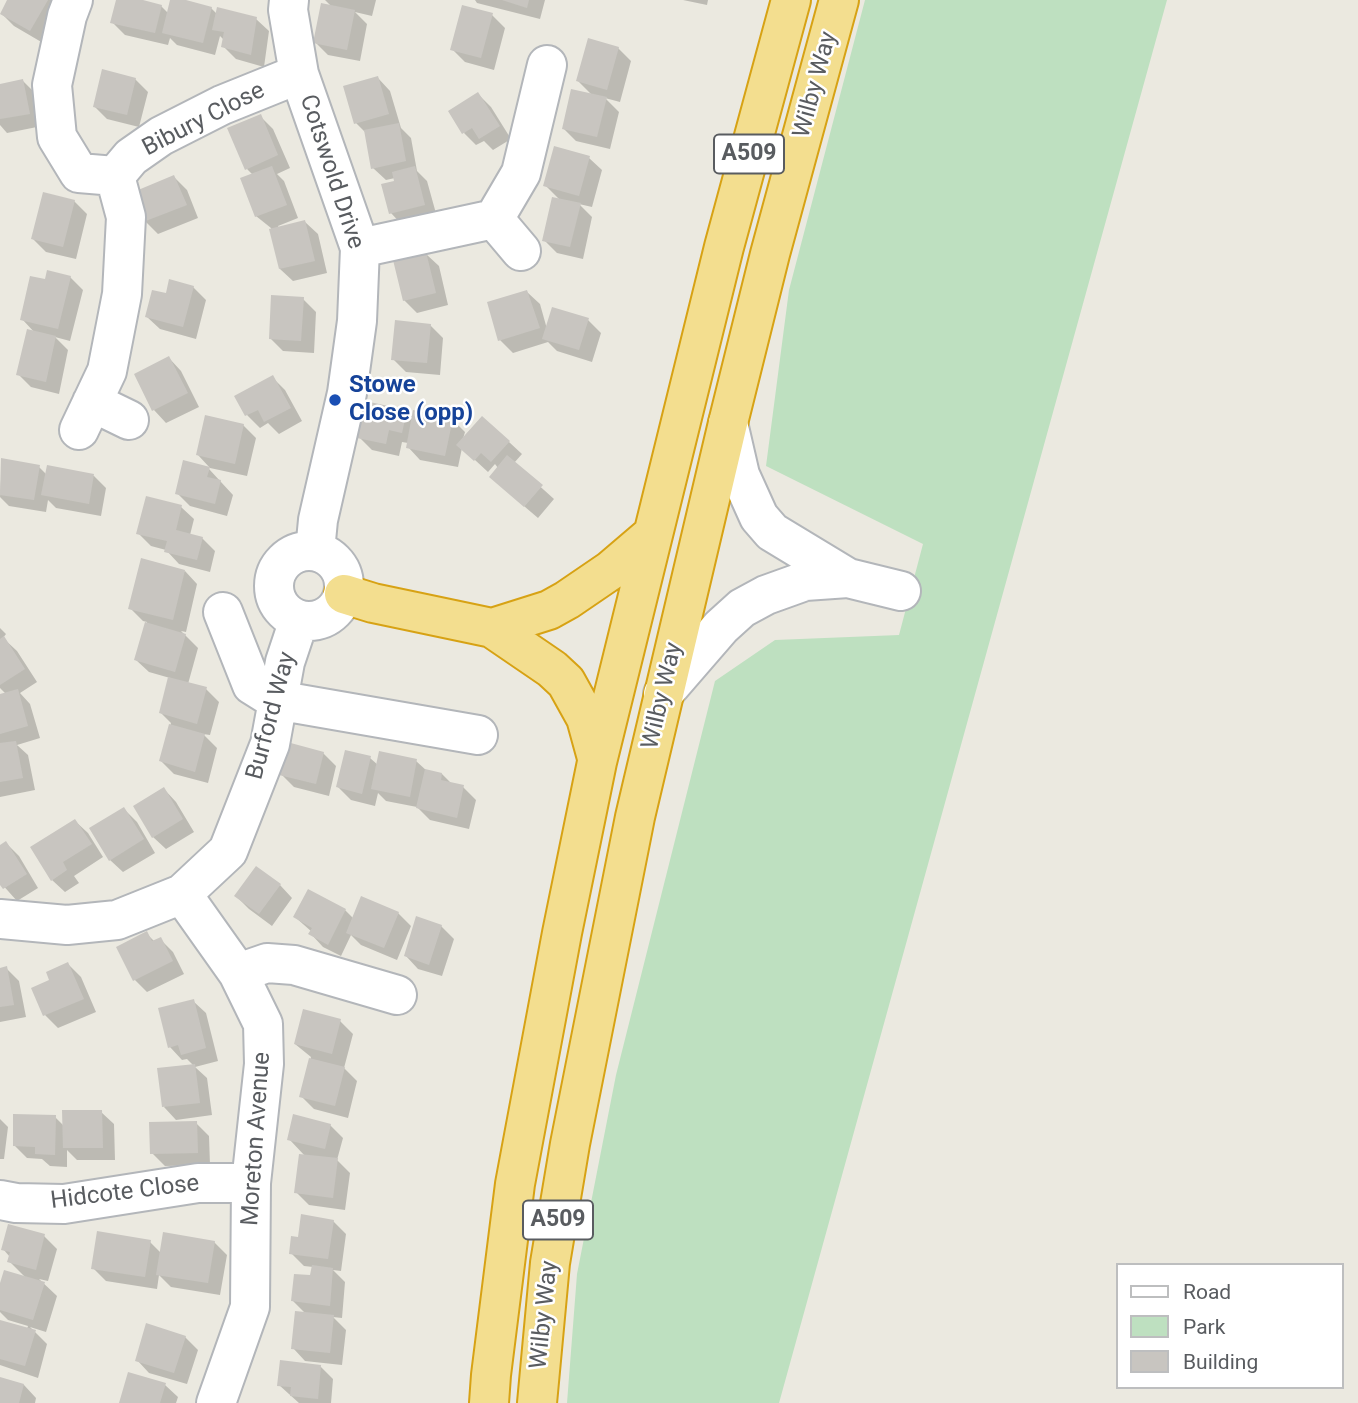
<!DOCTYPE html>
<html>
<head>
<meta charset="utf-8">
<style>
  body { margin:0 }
  #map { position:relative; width:1358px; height:1403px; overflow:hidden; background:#ebe9e0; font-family:Roboto,sans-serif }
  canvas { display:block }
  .legend { position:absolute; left:1116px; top:1263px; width:228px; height:126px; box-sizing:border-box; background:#fff; border:2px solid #bdbebf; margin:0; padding:9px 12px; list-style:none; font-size:21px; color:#595c60 }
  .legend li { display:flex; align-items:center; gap:14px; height:35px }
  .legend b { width:35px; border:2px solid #bdbebf }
</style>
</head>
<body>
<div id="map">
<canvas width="1358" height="1403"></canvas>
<ul class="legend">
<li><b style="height:9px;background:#fff"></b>Road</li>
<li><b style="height:19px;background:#bee0c0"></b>Park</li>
<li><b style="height:19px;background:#c8c5c0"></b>Building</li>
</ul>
</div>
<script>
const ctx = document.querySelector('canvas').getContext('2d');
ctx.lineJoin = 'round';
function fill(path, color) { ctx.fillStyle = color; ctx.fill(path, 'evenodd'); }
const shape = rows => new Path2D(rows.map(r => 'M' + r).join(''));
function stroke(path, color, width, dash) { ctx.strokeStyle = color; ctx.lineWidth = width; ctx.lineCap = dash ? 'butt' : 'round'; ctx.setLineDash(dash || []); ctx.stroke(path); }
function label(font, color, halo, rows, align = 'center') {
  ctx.font = font + ' Roboto,sans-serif'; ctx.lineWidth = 5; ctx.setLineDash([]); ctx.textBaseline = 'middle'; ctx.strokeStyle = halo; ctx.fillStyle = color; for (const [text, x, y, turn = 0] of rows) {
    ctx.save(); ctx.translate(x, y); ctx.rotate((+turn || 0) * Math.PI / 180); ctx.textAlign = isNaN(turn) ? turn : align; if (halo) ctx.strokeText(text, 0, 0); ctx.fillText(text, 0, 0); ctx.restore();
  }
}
const green = shape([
  [865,0,1167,0,779,1403,567,1403,577,1274,616,1075,715,681,775,640,899,635,923,544,766,466,789,290]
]);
const shadow = shape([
  [9,0,52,0,62,10,43,43,14,26,2,14],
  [118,0,136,0,161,6,169,14,172,0,179,0,211,8,217,14,256,19,269,31,264,67,236,59,223,46,224,40,220,36,215,55,177,45,170,38,168,45,125,35,112,22],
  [325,0,376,0,372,16,355,12,367,24,360,61,328,55,315,42,333,8],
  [475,0,545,0,540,19,477,3],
  [683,0,708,0,707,5],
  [492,15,505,28,494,70,465,62,452,49],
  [618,48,631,61,620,102,605,98,619,112,610,149,576,141,563,128,593,96,578,81],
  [378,78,390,91,401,128,411,138,417,171,427,181,437,217,403,226,391,213,395,178,386,180,373,168,366,133,356,123],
  [135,79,148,92,139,127,107,119,94,106],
  [23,81,36,94,42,126,7,133,0,125,0,85],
  [478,94,491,107,511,139,493,150,484,141,476,145,464,133],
  [260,116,273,129,290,168,277,174,284,181,298,218,278,226,279,228,305,222,318,234,327,273,293,281,280,269,271,228,256,216,253,175,247,169],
  [589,158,602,170,592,207,579,204,592,217,583,259,557,253,544,240,560,200,545,185],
  [174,177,187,190,198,218,158,234,145,221],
  [74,201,87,214,76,259,46,252,33,239],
  [426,254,439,266,448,305,417,313,404,300],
  [70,277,83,290,70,341,55,337,68,350,59,394,31,387,18,374,35,333,22,319,46,281],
  [193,287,206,300,196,339,160,329,147,317],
  [527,292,540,304,547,329,588,320,601,333,592,362,557,351,548,342,513,353,500,340],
  [303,299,316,312,314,353,283,351,270,338],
  [430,325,443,338,440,375,406,372,393,359],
  [169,358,181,371,199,407,166,423,154,410],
  [272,377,285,390,302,421,279,434,268,423,260,428,247,415,237,396],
  [406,411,413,418,452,419,465,432,463,439,509,442,522,454,514,463,554,499,538,518,504,489,498,468,495,464,488,472,462,448,458,467,420,460,408,447,408,443,402,442,399,456,372,450,359,437],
  [243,425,256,438,247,476,210,468,198,455],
  [2,460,39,467,47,475,94,476,106,488,101,516,56,508,48,500,46,512,9,506,0,497],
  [209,469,233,495,227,516,190,506,177,493],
  [181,507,194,519,190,535,202,538,215,551,210,572,179,564,166,550,151,546,138,533],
  [185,571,197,584,186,632,181,631,198,648,188,684,206,689,219,702,210,735,203,734,217,748,208,783,174,774,161,761,171,723,161,713,170,678,149,672,136,660,147,622,143,621,130,608],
  [0,628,6,634,3,638,17,651,37,682,20,693,30,704,40,738,17,745,28,755,35,790,0,797,0,745,2,745,0,743,0,696,6,694,0,688],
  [323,753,336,766,329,796,294,787,281,774],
  [370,758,378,765,416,761,427,771,442,774,452,784,463,787,476,800,469,829,430,820,417,807,386,801,378,793,375,806,351,800,338,787],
  [164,789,176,802,194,832,166,849,153,837],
  [124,809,137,822,155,853,123,872,110,860],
  [75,821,88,833,103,857,74,876,79,883,65,892,52,880],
  [6,843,19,856,38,888,17,901,0,882,0,847],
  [280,885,292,898,272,926,249,909,236,896],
  [345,910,354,919,398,913,411,926,397,960,361,945,351,935,341,956,323,947,311,934,312,932,295,917],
  [441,926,454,939,442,976,418,969,406,956],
  [147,934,155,942,160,939,173,952,184,974,147,992,134,979],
  [68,964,81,977,96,1012,58,1028,45,1015,34,989,52,981],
  [6,968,19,981,26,1017,0,1022,0,969],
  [193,1001,206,1013,218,1061,195,1067,207,1078,212,1115,176,1120,164,1107,194,1066,187,1059,182,1060,170,1047],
  [340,1021,353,1034,344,1068,357,1081,348,1118,314,1109,301,1096,311,1057,295,1044],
  [101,1112,114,1124,115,1160,77,1160,67,1150,67,1167,50,1166,42,1159,27,1158,15,1146,55,1117,64,1126],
  [0,1119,8,1127,4,1159,0,1159],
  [196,1123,209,1136,210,1165,165,1166,152,1153],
  [330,1125,343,1138,337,1160,350,1173,345,1210,309,1205,296,1192,305,1156,289,1139],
  [333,1221,346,1234,341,1271,333,1270,345,1282,342,1318,333,1317,346,1330,342,1365,305,1361,293,1348,306,1314,293,1301,312,1277,313,1267,304,1266,291,1253,300,1239],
  [44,1236,57,1249,48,1281,39,1279,57,1296,46,1332,30,1327,47,1344,38,1378,0,1365,0,1322,27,1329,28,1326,8,1320,0,1312,0,1289,26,1278,9,1261,10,1257,3,1249],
  [150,1242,162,1254,214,1242,227,1255,220,1295,171,1287,159,1275,157,1289,106,1281,93,1268],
  [185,1337,198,1350,187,1384,149,1373,137,1360],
  [320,1366,333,1379,331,1403,299,1403,279,1385],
  [0,1378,24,1385,36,1398,35,1403,0,1403],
  [165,1385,178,1397,176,1403,121,1403]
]);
const building = shape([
  [7,0,48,0,30,31,0,14],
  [116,0,143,0,162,5,155,33,110,23],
  [170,0,186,0,212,7,203,43,162,33],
  [502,0,529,0,527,8],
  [321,3,355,10,347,50,313,43],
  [462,5,493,13,481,58,450,50],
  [217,7,257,17,251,55,221,47,224,32,212,30],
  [588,38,619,47,607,90,576,81],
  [102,69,136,78,127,115,93,107],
  [378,76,389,114,354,124,343,86],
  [23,79,30,114,0,119,0,84],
  [571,89,607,97,597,137,562,129],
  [478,92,500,126,479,139,472,128,462,134,448,111],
  [261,114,278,155,245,170,227,128],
  [399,123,406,161,371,169,364,130],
  [554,146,590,156,579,196,543,186],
  [272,166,287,205,255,217,240,178],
  [415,166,425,205,389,214,381,184,394,181,392,172],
  [174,175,187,205,143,222,131,193],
  [43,192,75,200,63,247,31,239],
  [552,197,581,203,570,247,542,241],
  [305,220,315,261,279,269,269,229],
  [426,252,436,293,403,301,393,260],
  [47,270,71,276,58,329,20,320,30,276,45,279],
  [169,279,194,286,183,327,145,317,152,290,166,293],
  [527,290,540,328,498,341,487,302],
  [271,295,304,297,301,341,269,339],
  [552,307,589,318,579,350,542,339],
  [395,320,431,324,427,363,391,360],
  [27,329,56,336,46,382,16,375],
  [169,356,188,393,152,411,134,374],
  [273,375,291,408,264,422,258,410,245,416,234,396],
  [365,401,407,410,402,433,389,430,386,444,357,438],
  [413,410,453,418,445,456,406,448],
  [205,415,244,424,235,464,196,455],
  [482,416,510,441,491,462,481,453,474,461,456,445],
  [507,455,543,485,524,507,489,477],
  [1,458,40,465,34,500,0,495],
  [183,460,210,467,207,477,221,480,215,504,175,494],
  [47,465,94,474,89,504,41,495],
  [146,496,182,505,176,530,203,537,197,560,164,552,167,541,136,534],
  [141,558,185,570,173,620,128,609],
  [145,622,186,634,175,672,134,660],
  [4,636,25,669,0,685,0,639],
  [168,677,207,687,197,724,159,713],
  [18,689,28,726,0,734,0,694],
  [169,724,205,734,195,772,159,761],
  [16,741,23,778,0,782,0,743],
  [287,742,324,752,316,784,279,775],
  [345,750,371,756,362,794,336,787],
  [379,751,417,759,410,797,371,789],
  [425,769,442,773,441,780,464,785,457,818,416,808],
  [164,787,183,819,152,838,133,806],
  [124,807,144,839,109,861,89,828],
  [75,819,92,844,63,862,67,870,51,881,30,847],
  [6,841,27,874,3,889,0,885,0,845],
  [256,866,281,884,259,914,234,896],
  [308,889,346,909,328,945,308,934,312,928,293,917],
  [361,896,399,912,384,948,346,933],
  [416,916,442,925,429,965,404,956],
  [147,931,152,941,161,937,173,961,133,981,116,947],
  [68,962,84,999,43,1016,31,988,49,980,46,972],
  [7,966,14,1005,0,1007,0,968],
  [194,999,206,1048,181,1055,178,1045,168,1048,158,1008],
  [303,1009,341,1019,332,1054,294,1044],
  [309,1058,345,1067,335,1106,299,1097],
  [195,1064,200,1103,162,1107,157,1068],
  [62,1110,102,1110,103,1148,63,1148],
  [13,1114,56,1115,55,1155,35,1154,35,1147,13,1146],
  [293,1114,331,1124,325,1149,287,1140],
  [197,1121,198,1153,150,1154,149,1122],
  [299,1154,338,1158,333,1198,294,1193],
  [301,1214,334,1220,328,1259,289,1254,291,1236,298,1237],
  [8,1224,45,1234,36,1270,7,1262,10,1252,1,1250],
  [97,1231,151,1240,145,1277,91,1269],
  [163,1232,215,1241,208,1283,156,1275],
  [312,1265,333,1268,330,1306,291,1301,294,1274,310,1275],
  [4,1270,45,1282,33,1320,0,1310,0,1283],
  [295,1311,334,1315,330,1353,291,1349],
  [0,1320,36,1330,25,1366,0,1359],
  [146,1323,186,1336,174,1373,135,1361],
  [280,1360,321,1365,318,1399,290,1396,291,1387,277,1386],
  [128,1372,166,1383,160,1403,119,1403],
  [0,1377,24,1384,19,1403,0,1403]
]);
const minor = shape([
  [73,0,67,16,52,85,57,137,79,173,115,176],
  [289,0,288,10,299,74,360,248,357,321,347,393,318,520,315,551],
  [494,219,521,251],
  [360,248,494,219,521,173,547,65],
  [92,402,129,420],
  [728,423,740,475,759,517,772,532,848,578],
  [79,430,107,371,122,294,126,217,115,176,131,157,161,136,222,105,299,74],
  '274 586a35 35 0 1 1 70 0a35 35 0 1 1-70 0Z',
  [223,612,252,685,276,700,478,735],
  [663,694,721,627,742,608,766,595,805,581,848,578,901,591],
  [182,894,238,973,263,1024,264,1064,251,1183,250,1307,216,1403],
  [0,919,67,925,117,920,182,894,228,851,270,744,285,662,299,620],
  [238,973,267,963,294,965,397,995],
  [0,1200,16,1203,64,1204,198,1183,251,1183]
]);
const highway = shape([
  [344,594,373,603,492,628,552,669,566,682,586,718,597,758],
  [492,628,549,610,567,600,611,570,652,535],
  [489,1403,491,1375,515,1184,562,933,597,762,724,247,791,0],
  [537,1403,550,1263,570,1144,635,817,728,423,770,254,839,0]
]);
const markers = [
  [335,400,7,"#1a4fb4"]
];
const shields = [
  [749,154,70],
  [558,1220,70]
];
const shieldNames = [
  ["A509",749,154],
  ["A509",558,1220]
];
const streetNames = [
  ["Wilby Way",816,85,-75],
  ["Bibury Close",204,120,-27],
  ["Cotswold Drive",331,172,72],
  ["Wilby Way",663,696,-77],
  ["Burford Way",272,716,-75],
  ["Moreton Avenue",257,1139,-86],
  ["Hidcote Close",125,1193,-7],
  ["Wilby Way",545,1315,-84]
];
const transitNames = [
  ["Stowe",349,386],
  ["Close (opp)",349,414]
];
fill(green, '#bee0c0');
fill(shadow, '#0003');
fill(building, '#c8c5c0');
stroke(minor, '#b3b6ba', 42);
stroke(highway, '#d7a214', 42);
stroke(minor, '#fff', 38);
stroke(highway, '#f3de8f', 38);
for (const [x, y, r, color] of markers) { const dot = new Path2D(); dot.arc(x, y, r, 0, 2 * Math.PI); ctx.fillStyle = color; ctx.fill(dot); stroke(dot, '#fff', 2.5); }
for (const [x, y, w] of shields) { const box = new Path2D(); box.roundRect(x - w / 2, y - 19.5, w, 39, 5); ctx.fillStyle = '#fff'; ctx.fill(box); stroke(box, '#595c60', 2); }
label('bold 23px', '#595c60', null, shieldNames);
label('24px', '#595c60', '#fff', streetNames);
label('bold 24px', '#164399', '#fff', transitNames, 'left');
</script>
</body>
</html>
